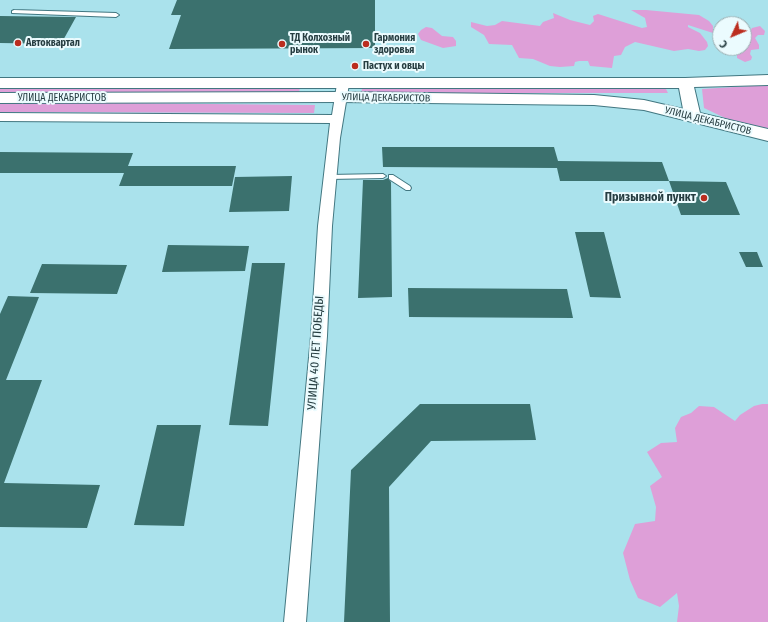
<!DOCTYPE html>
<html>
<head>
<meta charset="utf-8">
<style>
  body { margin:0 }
  #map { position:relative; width:768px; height:622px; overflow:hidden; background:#aae2ec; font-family:"Fira Sans Condensed",sans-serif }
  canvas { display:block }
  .north { position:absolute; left:712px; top:16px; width:40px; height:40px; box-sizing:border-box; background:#ebfbfe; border:1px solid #9cafb2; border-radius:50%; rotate:226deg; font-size:11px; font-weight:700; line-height:16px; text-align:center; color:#263d41 }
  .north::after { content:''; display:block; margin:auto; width:14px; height:18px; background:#bb2d1f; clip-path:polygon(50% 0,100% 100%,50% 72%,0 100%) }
</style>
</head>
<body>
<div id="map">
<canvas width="768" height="622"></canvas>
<div class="north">С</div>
</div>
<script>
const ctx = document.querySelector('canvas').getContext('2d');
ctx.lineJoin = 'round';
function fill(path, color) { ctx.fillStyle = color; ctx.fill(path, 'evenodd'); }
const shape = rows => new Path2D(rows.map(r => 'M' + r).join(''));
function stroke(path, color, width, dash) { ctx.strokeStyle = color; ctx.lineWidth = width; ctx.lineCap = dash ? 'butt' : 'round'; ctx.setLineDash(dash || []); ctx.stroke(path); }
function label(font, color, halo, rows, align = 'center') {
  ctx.font = font + ' "Fira Sans Condensed",sans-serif'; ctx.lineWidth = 4; ctx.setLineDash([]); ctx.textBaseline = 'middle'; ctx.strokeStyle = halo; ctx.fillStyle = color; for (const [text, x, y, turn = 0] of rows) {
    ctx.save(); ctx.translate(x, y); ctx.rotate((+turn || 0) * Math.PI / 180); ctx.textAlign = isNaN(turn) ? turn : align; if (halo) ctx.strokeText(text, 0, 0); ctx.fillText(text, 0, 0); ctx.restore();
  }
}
const green = shape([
  [631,10,646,10,699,15,709,21,713,26,713,33,688,25,688,27,700,33,707,42,708,46,705,50,699,51,688,49,674,51,635,42,625,47,621,55,614,56,612,68,590,66,588,61,579,61,575,62,574,66,560,67,550,66,533,59,519,58,512,45,489,44,484,35,471,27,471,22,487,26,495,25,502,21,540,26,543,22,554,18,553,13,570,20,590,25,594,21,593,16,598,14,642,28,647,27,645,18],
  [760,26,765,31,764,35,758,35,755,38,759,45,759,49,751,50,750,54,752,57,751,60,745,62,737,58,737,48,744,48,744,33,749,33,752,28],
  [426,27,432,28,442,36,453,37,456,41,456,46,443,48,421,40,418,34,421,30],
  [768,85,768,130,725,118,704,108,702,89],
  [300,87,299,93,0,94,0,88],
  [665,87,668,93,361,93,362,89],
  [0,102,315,105,314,113,0,112],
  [762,404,768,404,768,622,677,622,679,606,677,593,660,607,638,598,630,580,623,553,635,524,655,521,656,507,650,486,662,477,647,452,661,443,677,442,675,428,681,417,691,413,699,406,714,407,735,421,740,415,754,406]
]);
const building = shape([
  [177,0,375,0,375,48,169,49,181,15,171,15],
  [0,16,76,17,61,44,0,43],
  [382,147,554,147,558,161,662,162,669,181,560,181,557,168,383,167],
  [0,152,133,153,128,166,236,166,232,186,119,186,124,173,0,173],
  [292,176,289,211,229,212,235,177],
  [388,178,391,182,392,297,358,298,363,180,383,180],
  [669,181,726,182,740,215,681,215],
  [575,232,604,232,621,298,590,297],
  [168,245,249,246,245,271,162,272],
  [739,252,757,252,763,267,746,267],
  [252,263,285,263,268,426,229,425],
  [42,264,127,265,117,294,30,293],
  [408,288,567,289,573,318,409,317],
  [8,296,39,297,6,380,42,380,4,483,100,485,87,528,0,527,0,314],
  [420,404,530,404,536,440,431,441,389,487,390,622,344,622,351,470],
  [157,425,201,425,184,526,134,525]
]);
const service = shape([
  [14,10,116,13,119,15,116,17,12,13,12,11,14,10],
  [383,174,386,176,383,178,329,179,326,177,329,175,383,174],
  [389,175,393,175,410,186,411,188,410,190,406,190,389,179,389,175]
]);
const minor = shape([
  [343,80,347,81,349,84,340,138,332,226,327,336,306,622,284,622,311,336,318,226,330,123,0,121,0,113,332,115,337,84,339,81,343,80]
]);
const tertiary = shape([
  [768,75,768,85,694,87,700,113,768,129,768,141,644,110,594,105,340,102,0,103,0,93,340,92,594,95,644,100,683,109,679,88,0,88,0,78,685,78,768,75]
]);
const markers = [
  [18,43,4,"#bb2d1f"],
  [282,44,4,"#bb2d1f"],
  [366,44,4,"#bb2d1f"],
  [355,66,4,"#bb2d1f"],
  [704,198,4,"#bb2d1f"]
];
const farPoinames = [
  ["ТД Колхозный",290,38],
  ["рынок",290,50],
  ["Гармония",374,38],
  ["здоровья",374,50],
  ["Автоквартал",26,43],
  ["Пастух и овцы",363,66]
];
const farStreetnames = [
  ["УЛИЦА ДЕКАБРИСТОВ",62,98],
  ["УЛИЦА ДЕКАБРИСТОВ",386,98,1],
  ["УЛИЦА ДЕКАБРИСТОВ",708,121,14]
];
const poiNames = [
  ["Призывной пункт",696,198]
];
const streetNames = [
  ["УЛИЦА 40 ЛЕТ ПОБЕДЫ",316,353,-86]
];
fill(green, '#de9fd8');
fill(building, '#3b716e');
stroke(service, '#427781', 2);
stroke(minor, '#427781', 2);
stroke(tertiary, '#427781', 2);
fill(service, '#fff');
fill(minor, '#fff');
fill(tertiary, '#fff');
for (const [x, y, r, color] of markers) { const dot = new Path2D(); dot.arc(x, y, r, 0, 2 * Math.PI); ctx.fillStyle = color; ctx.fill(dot); stroke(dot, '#ebfbfe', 1.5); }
label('bold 10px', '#263d41', '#ebfbfe', farPoinames, 'left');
label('10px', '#263d41', '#ebfbfe', farStreetnames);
label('bold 12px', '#263d41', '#ebfbfe', poiNames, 'right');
label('12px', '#263d41', '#ebfbfe', streetNames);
</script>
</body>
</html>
